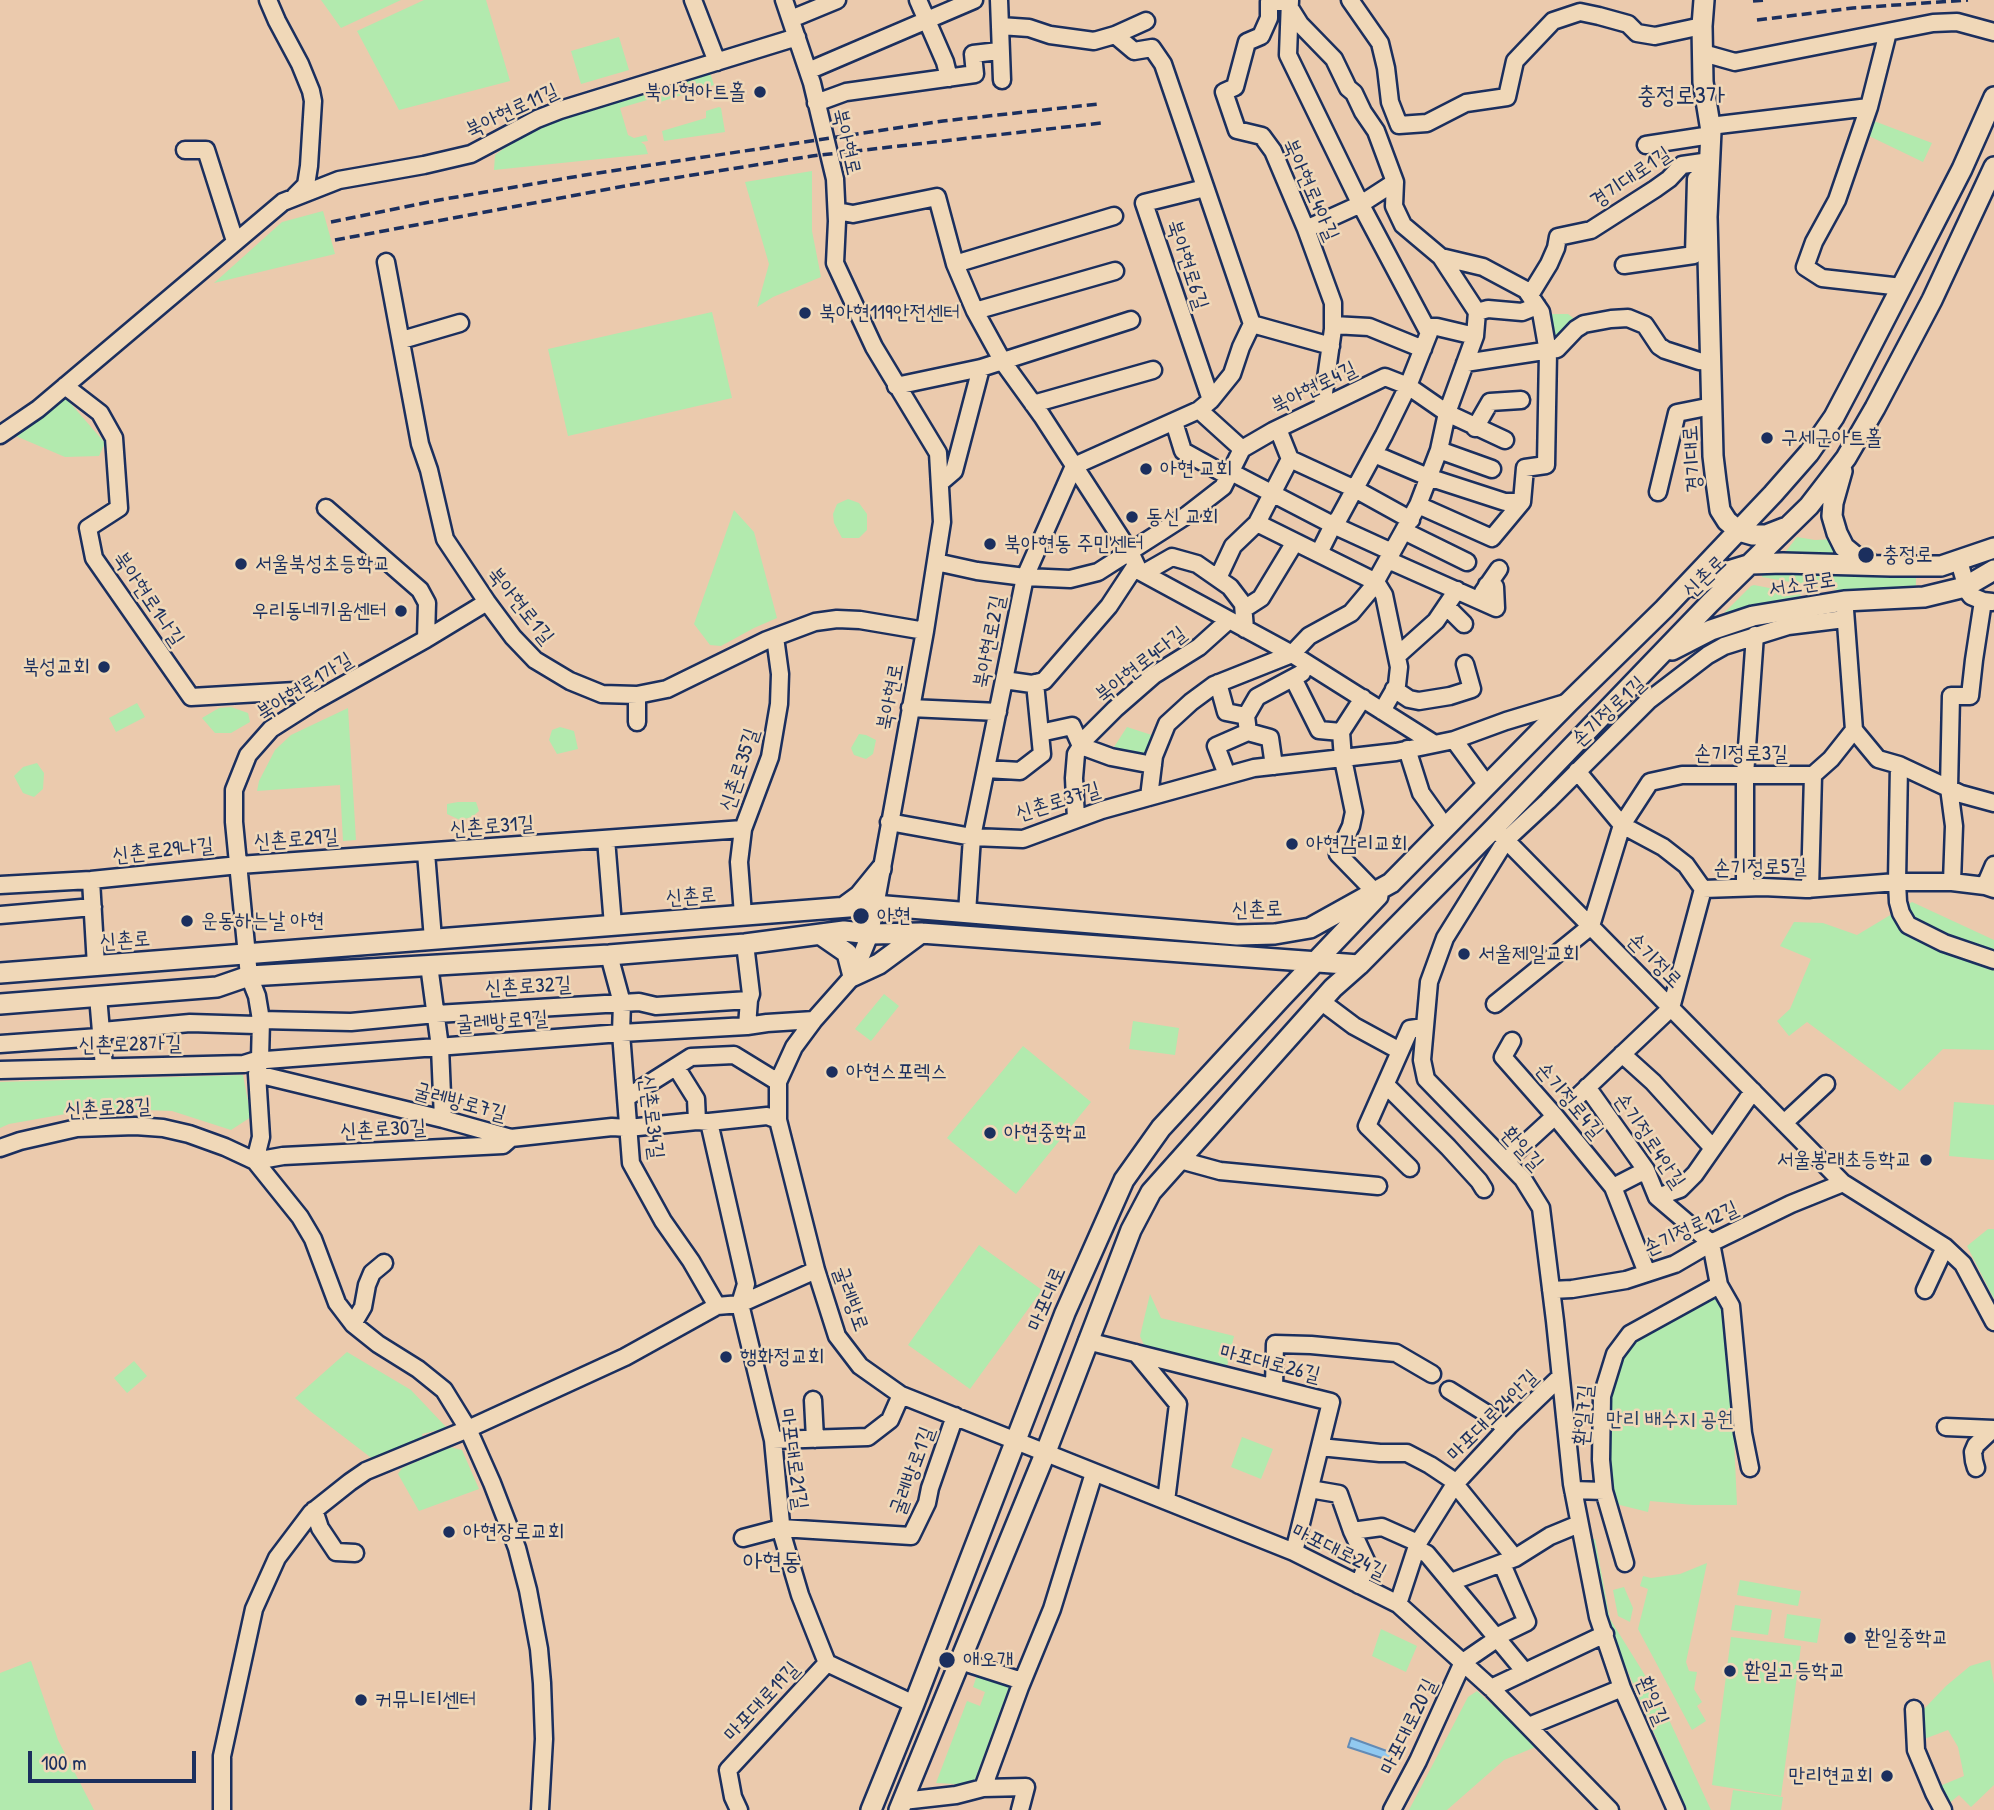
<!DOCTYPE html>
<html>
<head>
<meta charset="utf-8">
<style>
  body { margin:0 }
  #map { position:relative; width:1994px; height:1810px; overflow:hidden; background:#ebcaad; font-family:"Patrick Hand",sans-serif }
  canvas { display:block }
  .scale { position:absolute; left:28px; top:1751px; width:168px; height:32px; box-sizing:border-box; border:4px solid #1b2f5e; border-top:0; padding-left:9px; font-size:21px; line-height:24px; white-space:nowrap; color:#1b2f5e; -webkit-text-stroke:5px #f0d8b8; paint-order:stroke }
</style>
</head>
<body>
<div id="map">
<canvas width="1994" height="1810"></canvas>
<div class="scale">100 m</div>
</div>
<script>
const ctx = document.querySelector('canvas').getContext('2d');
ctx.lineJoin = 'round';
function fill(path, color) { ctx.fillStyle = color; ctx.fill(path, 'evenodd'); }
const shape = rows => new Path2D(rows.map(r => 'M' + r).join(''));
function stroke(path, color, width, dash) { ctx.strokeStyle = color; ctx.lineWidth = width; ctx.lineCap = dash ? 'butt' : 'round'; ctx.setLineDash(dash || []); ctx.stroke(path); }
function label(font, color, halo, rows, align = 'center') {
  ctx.font = font + ' "Patrick Hand","Poor Story",sans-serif'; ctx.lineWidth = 5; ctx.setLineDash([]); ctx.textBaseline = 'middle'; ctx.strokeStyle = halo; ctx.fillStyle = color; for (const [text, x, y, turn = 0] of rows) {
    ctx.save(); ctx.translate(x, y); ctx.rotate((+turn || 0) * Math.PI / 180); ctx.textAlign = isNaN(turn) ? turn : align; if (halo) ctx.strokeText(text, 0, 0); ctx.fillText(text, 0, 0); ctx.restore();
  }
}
const green = shape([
  [321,0,401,0,341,28],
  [424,0,486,0,510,81,399,110,357,31],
  [619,37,629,70,581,84,571,51],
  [709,70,714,85,657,103,654,98,620,108,628,135,634,138,646,135,648,141,641,142,645,145,648,154,494,170,495,155,536,125],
  [719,107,721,108,725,132,664,141,662,131,706,118,706,111],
  [1874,121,1932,143,1923,162,1869,136],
  [812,171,812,231,821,277,773,297,757,307,769,264,745,182],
  [323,211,335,254,214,283,282,222],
  [712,312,732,398,568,436,548,349],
  [1549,314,1568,314,1580,323,1555,348],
  [65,397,105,443,99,456,65,457,11,434],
  [848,499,859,503,867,514,867,530,859,538,842,538,834,523,833,514,837,504],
  [734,510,754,532,777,618,754,628,721,646,710,645,694,624],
  [1797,537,1815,540,1833,539,1836,547,1832,553,1829,553,1783,555],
  [1768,570,1916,577,1916,586,1839,590,1824,588,1762,577,1762,572],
  [1754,585,1800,594,1801,597,1724,613,1751,586],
  [137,703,145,717,116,732,109,718],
  [231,707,248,713,250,722,231,733,215,733,202,718,219,708],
  [348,708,356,840,343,841,340,785,257,791,259,781,275,750,291,735],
  [560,727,574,731,578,749,557,754,549,740,552,730],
  [1127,727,1161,738,1154,759,1112,750],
  [859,734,866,735,876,740,873,754,866,759,854,755,851,748],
  [37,763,44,773,43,789,34,797,23,793,14,776,23,767],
  [458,802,476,802,479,811,472,817,460,820,447,814,447,804],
  [1912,902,1994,940,1994,1050,1943,1049,1900,1091,1807,1022,1789,1036,1777,1021,1790,1009,1811,959,1780,946,1794,922,1823,923,1857,935],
  [884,994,899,1006,871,1041,855,1029],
  [1133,1021,1179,1028,1175,1055,1129,1049],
  [1023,1046,1091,1102,1016,1194,947,1138],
  [243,1075,251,1117,231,1130,172,1111,143,1110,88,1110,9,1124,0,1128,0,1082],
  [1954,1102,1994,1105,1994,1160,1949,1156],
  [1988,1229,1994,1229,1994,1299,1967,1246],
  [979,1245,1042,1290,970,1389,908,1345],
  [1717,1291,1728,1307,1737,1505,1693,1505,1650,1501,1648,1512,1612,1503,1608,1478,1606,1401,1627,1348],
  [1150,1294,1161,1318,1234,1336,1226,1371,1147,1352,1140,1336],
  [347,1352,411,1390,447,1428,422,1434,423,1438,374,1460,310,1411,295,1398],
  [134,1361,147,1376,127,1393,114,1378],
  [1242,1437,1273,1449,1261,1479,1231,1467],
  [450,1447,462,1450,479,1489,419,1511,398,1474,402,1468],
  [1591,1539,1595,1539,1610,1619,1658,1696,1711,1810,1687,1810,1611,1632,1605,1614],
  [1707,1563,1686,1662,1689,1671,1697,1672,1694,1689,1702,1702,1697,1706,1706,1721,1692,1730,1638,1629,1648,1589,1640,1586,1643,1576,1651,1578,1680,1574],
  [1740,1580,1801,1591,1798,1606,1737,1595],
  [1624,1587,1633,1608,1630,1622,1618,1616,1613,1590],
  [1735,1605,1772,1610,1768,1635,1731,1630],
  [1787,1614,1821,1619,1817,1643,1784,1638],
  [1381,1629,1417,1646,1406,1672,1372,1656],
  [1731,1637,1801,1646,1781,1796,1712,1785],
  [1990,1660,1994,1684,1994,1785,1971,1807,1959,1795,1946,1806,1935,1788,1964,1776,1958,1747,1948,1730,1919,1741,1921,1712,1946,1686,1970,1666],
  [31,1661,58,1740,94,1810,0,1810,0,1673],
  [977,1675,1009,1687,973,1785,936,1783,967,1701,980,1706,985,1692,973,1687],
  [1477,1691,1538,1746,1504,1760,1447,1810,1409,1810,1468,1697],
  [1733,1790,1783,1797,1781,1810,1730,1810]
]);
const water = shape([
  [1351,1738,1395,1754,1391,1761,1348,1747,1351,1738]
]);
const minor = shape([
  [268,0,277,21,300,64,311,91,313,101,309,166,306,185,295,196],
  [693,0,717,62],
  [784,0,812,83,835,179,837,221,835,263,874,347,938,453,942,522,925,631,870,934,853,976,814,1020,794,1047,778,1082,778,1120,816,1270,837,1336,860,1366,901,1395,1294,1552,1398,1604,1491,1688,1610,1810],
  [918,0,945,62,949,78],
  [999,0,1002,80],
  [1290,0,1288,55,1362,207,1429,333,1408,386,1384,435,1339,518,1333,525,1319,553],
  [1350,0,1380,43,1386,68,1390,102,1399,125,1427,123,1466,103,1507,97,1515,61,1553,21,1580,12,1599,16,1628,24,1637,33,1655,36,1702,26],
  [1290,2,1269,2,1269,18,1261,36,1247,42,1235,87,1224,92,1237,130,1262,136,1273,151,1306,229,1333,303,1333,329,1322,407],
  [1290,8,1300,24,1334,59,1348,88,1354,93,1363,112,1376,131,1395,182,1394,206,1403,225,1441,257,1477,312],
  [791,19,837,0],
  [1000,26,1029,28,1050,35,1094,41,1115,35,1146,21],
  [1888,32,1869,107,1837,200,1814,242,1805,267,1822,278,1902,287],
  [1703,53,1735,62,1933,23,1957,22,1994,32],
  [808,71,974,0],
  [816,103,846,92,975,74,973,54,999,51],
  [1710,126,1869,107],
  [1646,145,1711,135],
  [185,150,206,150,235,241],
  [1205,188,1144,203,1211,400],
  [837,211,853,214,937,197,955,264,975,311,1003,362,1042,416,1130,552,1139,571,1292,654,1433,743],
  [1306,229,1361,204,1395,182],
  [386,262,420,444,429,470,445,539,487,602,513,637,535,660,570,681,602,694,637,695,667,689,767,640,815,622,837,619,860,620,925,631],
  [955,264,1114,216],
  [1624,265,1694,255,1696,179,1709,177],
  [1530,295,1549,264,1556,248,1558,237,1591,230,1655,189,1669,179,1682,165,1710,161],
  [975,311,1115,271],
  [1477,312,1488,309,1522,312,1537,306],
  [1252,324,1331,346],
  [1333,325,1369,327,1423,349],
  [1427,327,1437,327,1475,336],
  [402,340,460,323],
  [1465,363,1557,349,1576,329,1584,324,1611,319,1628,318,1645,325,1659,346,1665,350,1699,361,1711,362],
  [65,386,100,413,114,438,119,508,88,528,94,558,191,697,295,691,315,701],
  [896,386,981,368,1131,320],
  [1033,404,1153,370],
  [1199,410,1242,449],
  [1174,422,1183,451,1228,476],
  [1475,428,1490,402,1521,400],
  [0,435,38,409,283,202,339,180,424,165,471,154,537,119,560,110,797,37],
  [1439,450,1492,469],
  [1374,454,1428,477,1505,502,1522,502],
  [1290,459,1355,489,1411,520],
  [1074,466,1199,410,1211,400,1232,374,1241,347,1252,324,1163,64,1152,48,1134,51,1115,35],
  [1231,472,1333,525,1392,552],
  [940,483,954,471,981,368],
  [1658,492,1677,413,1712,406],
  [1418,505,1492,538,1522,502,1525,468,1546,465,1548,352,1541,312,1526,290,1483,267,1441,257],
  [326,508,420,590,427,603,426,639],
  [1257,523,1376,582,1384,595,1399,667,1397,685,1382,711],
  [1404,531,1467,562],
  [1388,560,1496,608,1495,587,1487,585],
  [1959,561,1968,592,1971,596,1983,601,1992,602],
  [936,562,977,571,1025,577,1070,579,1098,572,1187,515,1223,487,1242,449,1273,431,1385,377,1408,386,1447,413,1505,440],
  [1144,573,1172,557,1197,564,1230,587,1243,604,1245,629],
  [1218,578,1233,546,1257,523,1290,459,1278,429],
  [1483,592,1499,569],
  [1446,606,1464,624],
  [1244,609,1261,598,1295,542],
  [1845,610,1854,730,1878,759,1899,765,1897,882,1898,902,1901,913,1908,925,1944,943,1994,960],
  [1397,656,1436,621,1457,590],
  [1293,678,1319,730,1341,732,1343,759,1354,812,1351,826,1338,854,1375,892],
  [1004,680,1032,684,1044,681,1109,606,1136,565],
  [1218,683,1226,712,1246,716],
  [1394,689,1409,699,1419,701,1450,696,1472,689,1465,664],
  [910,708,998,712],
  [637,722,637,695],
  [1248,732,1270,738,1274,766],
  [1341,732,1363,698],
  [1040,733,1072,726,1081,746,1111,757,1153,765],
  [1454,740,1487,785],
  [1407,749,1421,793,1446,828],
  [1899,765,1961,794,1994,803],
  [986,769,1020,771,1042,754,1035,683],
  [1577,771,1622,825,1663,847,1686,865,1703,889],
  [1227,775,1216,746,1248,732,1246,716,1257,697,1302,673],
  [1813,775,1831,759,1854,730],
  [1149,797,1154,756,1167,724,1191,702,1214,685,1292,654,1309,636,1351,613,1372,588,1418,505,1439,450,1447,413,1475,336,1477,312],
  [1076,819,1074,778,1076,754,1087,737,1115,709,1154,675,1199,647,1229,620],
  [889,822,972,837,1023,839,1102,810,1254,768,1396,752,1454,740,1506,721,1569,702],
  [1498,832,1843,1183,1945,1247,1963,1264,1994,1322],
  [606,839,613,925],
  [426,853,433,939],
  [91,880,96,966],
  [1952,882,1954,826,1949,788,1951,696,1970,696,1974,660,1983,601],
  [0,885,91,880,239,865,743,829],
  [1985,886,1994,865],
  [1745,887,1745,775,1755,635],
  [1703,889,1763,887,1806,889,1897,882,1952,882,1985,886,1994,889],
  [1810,889,1813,775],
  [967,913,972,837,1025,577,1074,466],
  [0,915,93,907],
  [743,915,739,862,743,829,770,757,779,704,780,674,775,637],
  [745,944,751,994,749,1000],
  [609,955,622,1003,621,1033,631,1163,663,1221,691,1261,717,1306],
  [429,965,440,1047,443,1119],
  [98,996,104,1067],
  [1322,1002,1354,1026,1400,1051],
  [1495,1004,1591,926,1622,825,1650,782,1682,775,1813,775],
  [1512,1041,1503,1057,1555,1116,1613,1187,1647,1273],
  [0,1044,99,1037,102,1031,190,1023,256,1025,261,1020,351,1022,436,1014,622,1003,639,1002,656,1006,749,1000,747,1026],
  [1622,1054,1653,1082,1712,1147],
  [676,1067,696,1099,697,1121],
  [0,1070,244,1064,260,1059,266,1060,621,1033,747,1026,767,1023,814,1020],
  [257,1074,443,1119,511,1138,612,1127,628,1128,697,1121,709,1122,767,1116,778,1120],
  [1386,1085,1448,1147,1479,1181,1484,1189],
  [1587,1087,1646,1170,1657,1197,1711,1243],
  [626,1098,691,1057,734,1055,778,1082],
  [1573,1101,1671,1008,1703,889],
  [709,1122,746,1284,740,1304,773,1440,782,1534,800,1595,827,1663,914,1704],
  [1784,1123,1826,1084],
  [0,1148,20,1141,77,1128,135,1126,163,1128,189,1134,225,1147,255,1161,300,1217,313,1239,337,1303,353,1324,378,1344,418,1369,444,1390,468,1429,492,1483,517,1548,528,1590,539,1649,542,1683,544,1739,540,1810],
  [1180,1160,1220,1171,1378,1186],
  [255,1161,261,1137,257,1074,260,1059,261,1020,257,996,249,976,234,822,234,790,248,755,271,729,315,701,426,639,487,602],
  [255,1161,283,1156,503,1145,511,1138],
  [1506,1161,1555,1116],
  [1410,1168,1367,1126,1410,1029,1424,1027],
  [1613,1187,1646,1170],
  [1657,1197,1680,1189,1695,1174,1753,1091],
  [1719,1285,1731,1306,1743,1433,1750,1468],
  [1551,1290,1572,1289,1626,1280,1675,1264,1711,1243,1791,1204,1843,1183],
  [1925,1290,1945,1247],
  [353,1324,363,1307,367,1285,372,1273,384,1263],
  [1087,1341,1331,1402,1294,1552],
  [1136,1353,1178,1404,1166,1501],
  [1274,1387,1275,1344,1311,1345,1396,1353,1432,1374],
  [1449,1390,1497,1420,1506,1429],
  [813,1400,815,1439],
  [1946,1427,1994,1429],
  [773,1440,868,1437,890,1420,901,1395],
  [1320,1447,1380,1453,1407,1453,1430,1465,1457,1483],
  [1976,1468,1974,1461,1973,1452,1976,1445,1993,1429],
  [1455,1484,1515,1558],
  [1310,1489,1339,1494,1352,1531,1367,1563,1359,1585],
  [1573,1490,1604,1491,1601,1460,1602,1396,1615,1354,1630,1334,1719,1285,1711,1243],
  [1604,1491,1625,1563],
  [314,1510,320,1528,336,1552,355,1553],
  [1352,1531,1382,1527,1418,1543],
  [743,1538,781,1528,911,1536,927,1503,930,1488,955,1416],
  [1417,1549,1427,1554,1525,1672],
  [1451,1582,1515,1558,1550,1536,1579,1524],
  [1398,1604,1418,1543,1455,1484,1509,1426,1560,1377],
  [1496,1637,1527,1622,1502,1564],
  [960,1661,1022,1681],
  [1463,1662,1498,1638],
  [1491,1688,1605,1634],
  [1914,1709,1916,1750,1934,1793,1943,1810],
  [1529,1726,1622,1688],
  [983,1788,1020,1687,1052,1609,1094,1473],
  [903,1801,956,1795,983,1788,1026,1787,1020,1810],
  [222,1810,222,1756,254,1609,277,1558,311,1513,350,1482,366,1471,468,1429,625,1357,717,1306,740,1304,816,1270],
  [739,1810,733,1797,728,1770,827,1663],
  [1392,1810,1418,1761,1463,1662],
  [1676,1810,1622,1688,1598,1617,1572,1484,1555,1321,1541,1208,1523,1179,1426,1079,1422,1060,1429,982,1445,938,1506,840,1548,801,1648,701,1708,655,1724,646,1788,626,1845,619]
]);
const major = shape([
  [1704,0,1702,26,1703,82,1711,131,1707,217,1713,456,1716,481,1720,510,1727,521,1739,531,1753,535,1766,535,1784,528],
  [1842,471,1833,503,1832,516,1837,533,1844,547,1861,561,1869,563],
  [1696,587,1712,576,1751,564,1783,563,1891,566,1941,566,1994,548],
  [1672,650,1711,630,1753,616,1844,601,1924,597,1965,587,1994,570],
  [844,907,859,896,881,869],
  [821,935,847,953,853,976,879,964,921,933],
  [0,973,874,905,1237,935,1275,934,1310,928,1391,883,1569,702,1664,609,1773,494,1809,453,1834,417,1853,381,1962,169,1994,97],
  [0,1004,217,987,249,976,609,955,745,944,844,931,870,934,921,933,1359,965],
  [871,1810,914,1704,1065,1313,1124,1180,1161,1128,1281,998,1378,896],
  [899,1810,1047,1449,1131,1230,1151,1192,1333,988,1359,965,1494,828,1710,603,1809,506,1846,458,1875,408,1932,300,1994,167]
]);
const rail = shape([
  [1753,1,1765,0],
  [1757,20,1853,8,1968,0],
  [331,222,439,200,585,175,943,121,1098,104],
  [335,240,630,185,812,156,1101,123]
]);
const markers = [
  [760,92,7,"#1b2f5e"],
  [805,313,7,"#1b2f5e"],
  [1767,438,7,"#1b2f5e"],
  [1146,469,7,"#1b2f5e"],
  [1132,517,7,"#1b2f5e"],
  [990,544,7,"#1b2f5e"],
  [1866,555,9,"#1b2f5e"],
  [241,564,7,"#1b2f5e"],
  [401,611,7,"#1b2f5e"],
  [104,667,7,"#1b2f5e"],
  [1292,844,7,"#1b2f5e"],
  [861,916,9,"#1b2f5e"],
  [187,921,7,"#1b2f5e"],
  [1464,954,7,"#1b2f5e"],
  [832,1072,7,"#1b2f5e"],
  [990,1133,7,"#1b2f5e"],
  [1926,1160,7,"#1b2f5e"],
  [726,1357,7,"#1b2f5e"],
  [449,1532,7,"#1b2f5e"],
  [1850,1638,7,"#1b2f5e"],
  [947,1660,9,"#1b2f5e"],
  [1730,1671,7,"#1b2f5e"],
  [361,1700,7,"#1b2f5e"],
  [1887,1776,7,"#1b2f5e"]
];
const poiNames = [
  ["북아현아트홀",746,92,"right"],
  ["북아현119안전센터",819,313],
  ["구세군아트홀",1781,438],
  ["아현 교회",1160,469],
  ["동신 교회",1146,517],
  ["북아현동 주민센터",1004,544],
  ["충정로",1882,555],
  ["서울북성초등학교",255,564],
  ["우리동네키움센터",387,611,"right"],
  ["북성교회",90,667,"right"],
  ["아현감리교회",1306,844],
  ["아현",877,916],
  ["운동하는날 아현",201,921],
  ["서울제일교회",1478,954],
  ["아현스포렉스",846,1072],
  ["아현중학교",1004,1133],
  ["서울봉래초등학교",1912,1160,"right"],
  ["행화정교회",740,1357],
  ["아현장로교회",463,1532],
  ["환일중학교",1864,1638],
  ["애오개",963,1660],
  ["환일고등학교",1744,1671],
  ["커뮤니티센터",375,1700],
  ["만리현교회",1873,1776,"right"]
];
const streetNames = [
  ["북아현로11길",512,111,-25],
  ["북아현로",846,142,77],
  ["경기대로1길",1631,178,-34],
  ["북아현로4아길",1310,190,66],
  ["북아현로6길",1187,265,72],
  ["북아현로4길",1314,388,-26],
  ["경기대로",1693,459,-94],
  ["신촌로",1705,577,-44],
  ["서소문로",1802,585,-9],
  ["북아현로1나길",148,599,56],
  ["북아현로1길",520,606,51],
  ["북아현로2길",990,642,-79],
  ["북아현로4다길",1141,665,-38],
  ["북아현로1가길",305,687,-32],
  ["북아현로",891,697,-79],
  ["손기정로1길",1609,712,-43],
  ["손기정로3길",1741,754],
  ["신촌로35길",740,770,-72],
  ["신촌로37길",1058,802,-17],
  ["신촌로31길",492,827,-4],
  ["신촌로29길",296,840,-4],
  ["신촌로29나길",163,851,-6],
  ["손기정로5길",1760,868,-1],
  ["신촌로",691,897,-4],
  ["신촌로",1257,910,-2],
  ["신촌로",125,941,-4],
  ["손기정로",1654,961,45],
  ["신촌로32길",528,987,-3],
  ["굴레방로9길",502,1022,-4],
  ["신촌로28가길",130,1045,-1],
  ["손기정로4길",1569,1101,50],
  ["굴레방로7길",460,1103,15],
  ["신촌로28길",108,1109,-3],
  ["신촌로34길",651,1117,83],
  ["신촌로30길",383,1130,-3],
  ["손기정로4안길",1649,1141,56],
  ["환일길",1522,1149,48],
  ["손기정로12길",1691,1229,-25],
  ["굴레방로",850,1299,70],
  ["마포대로",1047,1299,-67],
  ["마포대로26길",1270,1364,14],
  ["환일7길",1584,1415,-85],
  ["마포대로24안길",1493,1416,-45],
  ["마포대로21길",793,1459,82],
  ["굴레방로1길",913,1471,-70],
  ["마포대로24길",1339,1552,26],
  ["환일길",1652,1701,67],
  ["마포대로19길",762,1702,-47],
  ["마포대로20길",1409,1727,-64]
];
const parkNames = [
  ["만리 배수지 공원",1670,1420]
];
const quarterNames = [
  ["충정로3가",1681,97],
  ["아현동",772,1563]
];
fill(green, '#b2eaae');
fill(water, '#91c9f0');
stroke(water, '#628bb6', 2);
stroke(minor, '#1b2f5e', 21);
stroke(major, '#1b2f5e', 24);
stroke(minor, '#f0d8b8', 16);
stroke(major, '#f0d8b8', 19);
stroke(rail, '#1b2f5e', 3.5, [10, 5]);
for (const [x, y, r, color] of markers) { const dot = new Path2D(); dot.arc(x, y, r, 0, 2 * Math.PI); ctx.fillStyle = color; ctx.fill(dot); stroke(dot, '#f0d8b8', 2.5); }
label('21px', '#1b2f5e', '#f0d8b8', poiNames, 'left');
label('21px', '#1b2f5e', '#f0d8b8', streetNames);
label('21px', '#2a4266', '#f0d8b8', parkNames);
label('24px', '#1b2f5e', '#f0d8b8', quarterNames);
</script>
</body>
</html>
